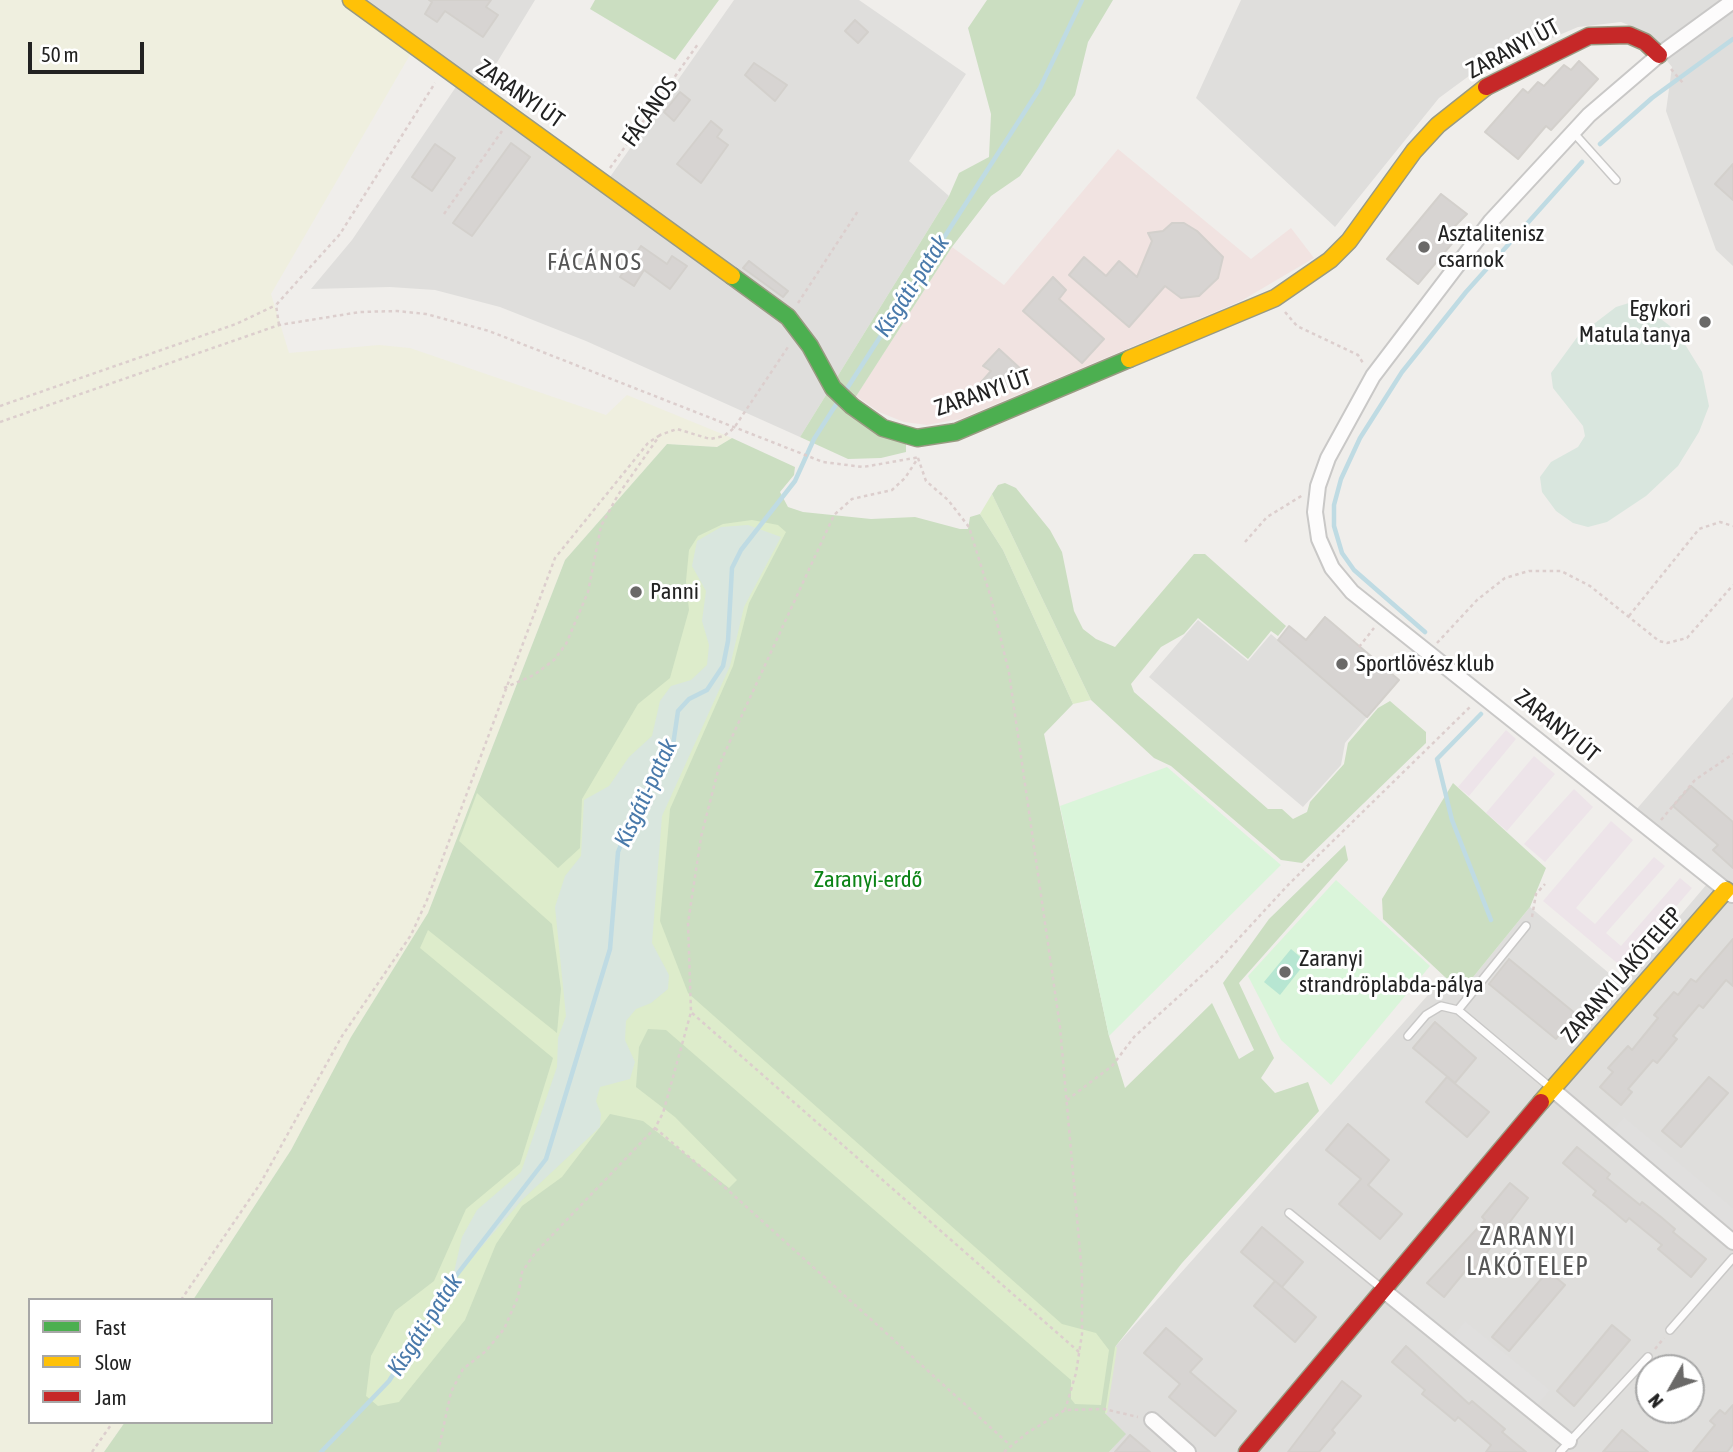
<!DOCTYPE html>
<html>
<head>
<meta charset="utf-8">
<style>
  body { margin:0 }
  #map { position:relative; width:1733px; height:1452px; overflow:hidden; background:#f0eeeb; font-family:"Asap Condensed",sans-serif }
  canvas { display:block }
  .legend { position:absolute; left:28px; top:1298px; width:245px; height:126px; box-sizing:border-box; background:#fff; border:2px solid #a7a7a7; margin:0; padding:9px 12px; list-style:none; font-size:21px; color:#222 }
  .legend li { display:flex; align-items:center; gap:14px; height:35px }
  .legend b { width:35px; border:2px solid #a7a7a7 }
  .north { position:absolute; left:1635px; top:1354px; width:70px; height:70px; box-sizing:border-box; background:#fff; border:2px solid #a7a7a7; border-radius:50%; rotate:230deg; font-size:19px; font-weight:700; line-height:28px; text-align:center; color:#222 }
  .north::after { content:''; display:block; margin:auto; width:24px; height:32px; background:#6a6968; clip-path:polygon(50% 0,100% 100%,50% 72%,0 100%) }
  .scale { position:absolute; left:28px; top:42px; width:116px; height:32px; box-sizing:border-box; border:4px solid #222; border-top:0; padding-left:9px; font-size:21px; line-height:24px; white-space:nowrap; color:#222; -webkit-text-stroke:5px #fff; paint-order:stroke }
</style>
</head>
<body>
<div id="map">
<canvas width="1733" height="1452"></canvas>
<ul class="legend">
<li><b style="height:9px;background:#4caf50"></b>Fast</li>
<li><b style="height:9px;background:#ffc107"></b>Slow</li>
<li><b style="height:9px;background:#c62828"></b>Jam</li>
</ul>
<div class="north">N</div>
<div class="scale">50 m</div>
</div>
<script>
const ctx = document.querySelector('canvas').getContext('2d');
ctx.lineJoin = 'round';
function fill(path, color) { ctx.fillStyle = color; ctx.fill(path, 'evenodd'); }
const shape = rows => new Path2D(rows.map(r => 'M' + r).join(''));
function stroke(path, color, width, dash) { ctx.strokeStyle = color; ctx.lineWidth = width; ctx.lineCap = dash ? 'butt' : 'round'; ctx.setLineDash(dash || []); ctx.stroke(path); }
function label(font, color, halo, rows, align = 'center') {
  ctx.font = font + ' "Asap Condensed",sans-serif'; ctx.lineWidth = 6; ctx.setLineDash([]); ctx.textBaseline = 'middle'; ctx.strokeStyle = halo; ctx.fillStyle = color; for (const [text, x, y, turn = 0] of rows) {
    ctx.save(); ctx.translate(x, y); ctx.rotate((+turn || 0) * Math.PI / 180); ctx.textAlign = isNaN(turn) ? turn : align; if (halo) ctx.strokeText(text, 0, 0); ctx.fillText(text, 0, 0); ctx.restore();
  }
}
const residential = shape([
  [361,0,535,0,482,87,610,177,734,0,859,0,966,74,909,161,949,196,800,437,586,341,500,307,435,290,390,287,311,289,352,240,464,75],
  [1241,0,1733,0,1733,266,1716,250,1666,111,1672,67,1643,31,1621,22,1578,27,1477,70,1439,98,1335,227,1196,98],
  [1198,620,1248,661,1271,634,1367,717,1345,743,1341,765,1303,807,1149,677],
  [1733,697,1733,1452,1109,1452,1125,1434,1105,1413,1115,1347,1444,977,1461,992,1530,907,1622,984,1707,884,1629,818],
  [1649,1368,1691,1368,1691,1410,1649,1410]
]);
const commercial = shape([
  [1118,149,1251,259,1291,228,1314,258,1241,301,960,419,927,425,904,422,879,412,856,396,952,247,1004,285]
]);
const industrial = shape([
  [1506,730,1516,739,1469,796,1458,787],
  [1534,756,1555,774,1507,831,1486,813],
  [1574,789,1593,807,1545,862,1524,844],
  [1611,821,1633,840,1576,908,1595,924,1654,857,1665,866,1606,933,1621,946,1680,878,1692,888,1623,968,1543,901]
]);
const farmland = shape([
  [0,0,351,0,414,48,271,294,289,353,379,345,410,348,606,415,627,395,732,438,717,447,667,444,565,560,428,913,351,1037,291,1150,193,1300,30,1300,30,1422,125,1422,104,1452,0,1452]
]);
const grass = shape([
  [992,494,1091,700,1073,704,1003,550,980,514],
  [753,513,796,528,1100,1327,1117,1348,1107,1413,1073,1412,747,1180,731,1198,471,1322,403,1409,375,1414,359,1399,410,949,427,919,478,785,575,798,680,583,693,531]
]);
const forest = shape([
  [595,0,719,0,675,60,590,9],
  [987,0,1113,0,1088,42,1075,95,1020,176,991,196,952,247,846,412,906,441,906,452,881,458,848,459,800,437,949,196,959,173,989,157,991,114,968,28],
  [732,438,795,467,794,475,780,492,788,507,803,512,871,519,915,517,960,529,968,529,970,517,980,514,1003,550,1073,704,1044,734,1109,1036,1125,1088,1212,1003,1239,1059,1254,1050,1223,983,1269,919,1345,845,1348,860,1239,983,1274,1058,1261,1078,1275,1093,1308,1082,1319,1111,1182,1263,1115,1347,1105,1413,1126,1434,1109,1452,104,1452,125,1422,271,1422,271,1300,193,1300,291,1150,351,1037,428,913,565,560,667,444,717,447],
  [752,520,778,525,786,532,749,603,733,666,670,809,660,921,688,993,1062,1324,1096,1333,1109,1350,1101,1405,1075,1404,1071,1399,1071,1380,666,1030,648,1029,639,1047,636,1087,675,1117,737,1180,729,1188,643,1121,610,1114,562,1177,522,1206,496,1244,465,1320,399,1402,378,1406,366,1396,371,1356,395,1311,434,1281,466,1209,520,1164,553,1058,420,948,428,930,557,1033,561,989,552,924,459,841,477,793,558,868,580,848,582,799,638,704,670,678,689,610,686,581,689,550,698,536,723,524],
  [1005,483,1016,488,1050,530,1062,552,1074,611,1083,629,1096,639,1115,647,1194,554,1205,554,1286,626,1278,636,1271,631,1248,659,1198,618,1184,634,1161,647,1131,684,1134,692,1268,809,1282,809,1293,819,1307,812,1310,802,1344,764,1348,743,1378,708,1390,701,1426,732,1426,743,1302,863,1281,860,1171,766,1154,758,1091,700,992,494,998,485],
  [1453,783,1546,868,1530,907,1461,992,1383,919,1382,899]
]);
const wetland = shape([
  [1629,303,1648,309,1670,326,1686,346,1702,372,1709,406,1699,432,1678,466,1646,496,1607,522,1588,527,1573,523,1556,511,1542,492,1540,477,1551,462,1578,447,1585,436,1583,426,1553,388,1551,373,1578,336,1616,307],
  [748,525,781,537,744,607,730,666,662,816,652,943,669,975,668,989,651,1003,636,1009,626,1021,625,1040,635,1062,630,1079,600,1087,596,1101,601,1114,600,1127,522,1200,452,1281,462,1237,477,1210,521,1172,557,1067,558,1038,566,1016,555,907,565,876,581,856,584,800,609,786,629,757,652,736,660,701,671,686,691,680,707,665,709,645,702,621,706,591,692,566,697,541,721,527]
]);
const park = shape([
  [1167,767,1281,865,1109,1036,1060,806],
  [1336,880,1430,966,1331,1085,1281,1040,1248,976]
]);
const pitch = shape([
  [1291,949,1306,962,1280,995,1264,982]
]);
const parking = shape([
  [1624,1117,1733,1208,1733,1230,1727,1237,1608,1136],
  [1465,1321,1550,1390,1533,1411,1448,1342]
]);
const stream = shape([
  [1600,144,1652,98,1733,39],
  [846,390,1040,88,1082,0],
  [1425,632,1354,570,1342,553,1334,526,1334,505,1341,479,1360,438,1402,372,1466,292,1582,162],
  [1481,714,1437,759,1452,820,1491,920],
  [321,1452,389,1381,452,1281,546,1159,610,949,618,852,637,806,673,745,678,711,689,699,707,690,723,666,728,641,732,568,741,550,795,481,814,439,839,400]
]);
const building = shape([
  [429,0,491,0,486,7,498,15,483,37,445,11,437,22,425,14,432,2,429,0],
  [855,20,868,32,858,43,845,31,855,20],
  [1579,61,1598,79,1551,130,1546,126,1518,159,1485,132,1523,89,1528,93,1538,82,1544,86,1564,65,1571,70,1579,61],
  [754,63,787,85,775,101,745,75,754,63],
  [680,92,690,100,674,121,664,112,680,92],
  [711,121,722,130,717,137,728,145,701,183,677,164,711,121],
  [511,143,530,157,472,236,453,223,511,143],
  [435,144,455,158,432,191,412,177,435,144],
  [1733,164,1733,200,1715,184,1733,164],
  [1441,194,1467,214,1453,228,1460,234,1418,284,1387,259,1441,194],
  [1172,223,1184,223,1197,231,1223,257,1218,278,1199,296,1181,298,1165,286,1129,327,1069,275,1084,257,1106,276,1119,261,1137,277,1152,241,1148,233,1163,231,1172,223],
  [641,246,667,264,672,256,687,266,670,289,644,270,634,286,620,277,641,246],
  [749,261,788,291,783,297,743,268,749,261],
  [1053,277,1066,290,1059,299,1104,339,1082,363,1023,311,1053,277],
  [999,349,1023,371,1008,387,1004,382,990,398,977,387,991,371,983,366,999,349],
  [1325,617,1399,680,1367,717,1278,640,1289,626,1306,640,1325,617],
  [1691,786,1733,822,1733,868,1713,850,1718,845,1673,806,1691,786],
  [1733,939,1733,986,1726,980,1703,1008,1699,1005,1673,1036,1677,1039,1657,1063,1653,1060,1628,1089,1632,1092,1621,1105,1600,1087,1613,1072,1608,1068,1628,1046,1632,1050,1658,1018,1654,1015,1674,992,1678,995,1691,979,1696,982,1733,939],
  [1509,959,1576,1014,1556,1039,1489,984,1509,959],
  [1435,1022,1476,1058,1455,1083,1413,1048,1435,1022],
  [1447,1077,1489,1112,1467,1137,1426,1102,1447,1077],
  [1709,1077,1728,1093,1681,1147,1662,1131,1709,1077],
  [1348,1124,1389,1160,1368,1185,1402,1214,1380,1239,1339,1204,1361,1179,1326,1150,1348,1124],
  [1577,1147,1610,1174,1607,1178,1640,1205,1642,1202,1661,1217,1675,1229,1673,1232,1706,1259,1691,1277,1658,1249,1662,1245,1629,1218,1626,1222,1606,1205,1593,1195,1596,1191,1563,1163,1577,1147],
  [1510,1183,1528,1198,1475,1268,1471,1264,1444,1297,1427,1283,1485,1220,1482,1217,1510,1183],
  [1262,1227,1303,1262,1282,1287,1241,1252,1262,1227],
  [1548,1271,1565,1285,1509,1351,1492,1337,1548,1271],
  [1275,1281,1316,1317,1295,1342,1254,1306,1275,1281],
  [1612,1325,1630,1340,1574,1406,1557,1391,1612,1325],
  [1166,1328,1202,1359,1190,1372,1236,1411,1215,1436,1169,1397,1180,1384,1144,1353,1166,1328],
  [1406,1346,1469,1404,1472,1401,1505,1429,1502,1432,1526,1452,1486,1452,1491,1445,1458,1417,1455,1421,1437,1406,1422,1394,1425,1390,1392,1362,1406,1346],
  [1342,1381,1361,1396,1332,1430,1335,1433,1319,1452,1288,1452,1342,1381],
  [1733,1405,1733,1444,1727,1452,1693,1452,1715,1425,1710,1421,1720,1410,1725,1414,1733,1405],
  [1622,1430,1648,1452,1603,1452,1622,1430],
  [1130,1435,1150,1452,1115,1452,1130,1435]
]);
const path = shape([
  [1671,69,1683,83],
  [610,168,698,44],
  [444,214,502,131],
  [798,303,858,211],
  [1285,312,1297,326,1358,355,1363,363],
  [279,325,276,305,340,234,435,83],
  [0,406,236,324,276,305],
  [0,422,279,325,360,312,397,311,426,314,489,331,823,462,863,467,920,457],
  [918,458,926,481,948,500,969,527,991,598,1009,673,1060,1027,1082,1274,1082,1334,1076,1373,1065,1410],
  [1245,542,1267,517,1303,495],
  [1629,616,1699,529,1720,522,1733,526],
  [1437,643,1477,600,1505,578,1529,571,1561,571,1590,586,1659,641,1667,643,1687,638,1733,585],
  [1359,647,1374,628],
  [504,688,534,675,554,660,566,644,588,592,601,526,618,495,660,435,677,429,710,439,724,436,734,428,788,347],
  [1661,820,1695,780,1733,754],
  [1532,917,1536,894,1545,884],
  [692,1013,1079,1352],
  [1067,1100,1112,1066,1134,1037,1218,961,1288,885,1472,705],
  [655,1128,729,1191,1010,1445],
  [181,1300,260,1184,342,1036,411,935,427,900,555,558,648,443,660,435],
  [1655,1349,1664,1338],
  [92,1452,113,1422],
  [438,1452,451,1392,463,1369,486,1351,504,1329,518,1297,522,1272,535,1253,655,1128,663,1113,691,1012,688,923,701,837,720,763,834,515,852,499,892,490,905,478,918,458],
  [1004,1452,1027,1433,1065,1410,1104,1409,1138,1417]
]);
const lane = shape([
  [1573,132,1616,180],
  [1458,1010,1526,926],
  [1408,1036,1426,1015,1441,1006,1458,1010,1551,1088],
  [1289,1213,1380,1287],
  [1670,1330,1733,1258],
  [1560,1452,1648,1357]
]);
const street = shape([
  [1732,895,1352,592,1332,568,1319,539,1315,512,1318,486,1328,458,1373,376,1491,221,1589,115,1659,55,1733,1],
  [1552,1089,1733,1242],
  [1383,1290,1569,1441],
  [1152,1420,1188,1452]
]);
const fast = shape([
  [732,276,788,317,810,346,833,388,852,406,883,428,917,438,956,432,1129,359]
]);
const slow = shape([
  [351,0,732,276],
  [1129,359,1275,298,1330,260,1349,241,1414,151,1438,125,1486,87],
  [1541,1102,1726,890]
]);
const jam = shape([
  [1486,87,1589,36,1629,35,1645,42,1659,55],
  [1247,1452,1541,1102]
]);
const markers = [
  [1424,247,7,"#6a6968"],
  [1705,322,7,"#6a6968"],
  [636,592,7,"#6a6968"],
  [1342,664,7,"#6a6968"],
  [1285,972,7,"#6a6968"]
];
const streetNames = [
  ["ZARANYI ÚT",1513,49,-28],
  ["ZARANYI ÚT",520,94,35],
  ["FÁCÁNOS",650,112,-55],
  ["ZARANYI ÚT",983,393,-19],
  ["ZARANYI ÚT",1557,726,39],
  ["ZARANYI LAKÓTELEP",1622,975,-49]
];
const poiNames = [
  ["Asztalitenisz",1438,234],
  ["csarnok",1438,260],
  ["Egykori",1691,309,"right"],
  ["Matula tanya",1691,335,"right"],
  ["Panni",650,592],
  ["Sportlövész klub",1356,664],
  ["Zaranyi",1299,959],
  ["strandröplabda-pálya",1299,985]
];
const parkNames = [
  ["Zaranyi-erdő",868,880]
];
const neighbourhoodNames = [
  ["FÁCÁNOS",595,262]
];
const waterNames = [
  ["Kisgáti-patak",912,286,-57],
  ["Kisgáti-patak",646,793,-65],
  ["Kisgáti-patak",425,1325,-57]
];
const quarterNames = [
  ["ZARANYI",1528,1237],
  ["LAKÓTELEP",1528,1267]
];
fill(residential, '#dfdedc');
fill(commercial, '#f1e3e1');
fill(industrial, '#ede4e9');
fill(farmland, '#efefdf');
fill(grass, '#ddeccb');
fill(forest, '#cbdec1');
fill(wetland, '#d9e6de');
fill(park, '#daf5da');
fill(pitch, '#b7e6d2');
fill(parking, '#e0dfde');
stroke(stream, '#bfdbe3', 4.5);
fill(building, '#d7d4d2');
stroke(building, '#d3d0cc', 2);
stroke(lane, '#c9c8c7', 10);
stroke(street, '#c9c8c7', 18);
stroke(fast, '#999a82', 19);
stroke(slow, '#999a82', 19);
stroke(jam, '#999a82', 19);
stroke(path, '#dccecd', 2.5, [3.5, 3.5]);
stroke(lane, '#fdfcfc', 7);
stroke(street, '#fdfcfc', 14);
stroke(fast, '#4caf50', 16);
stroke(slow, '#ffc107', 16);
stroke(jam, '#c62828', 16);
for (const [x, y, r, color] of markers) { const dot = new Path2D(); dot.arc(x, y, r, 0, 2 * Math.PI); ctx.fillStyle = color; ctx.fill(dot); stroke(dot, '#fff', 2.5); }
label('23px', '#222', '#fff', streetNames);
label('23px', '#222', '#fff', poiNames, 'left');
label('23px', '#0c8416', '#fff', parkNames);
ctx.letterSpacing = '2px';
label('24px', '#555', '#fff', neighbourhoodNames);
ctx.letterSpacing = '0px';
label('italic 24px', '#4a7aab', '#fff', waterNames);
ctx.letterSpacing = '2px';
label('26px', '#555', '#fff', quarterNames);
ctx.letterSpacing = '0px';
</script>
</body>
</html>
